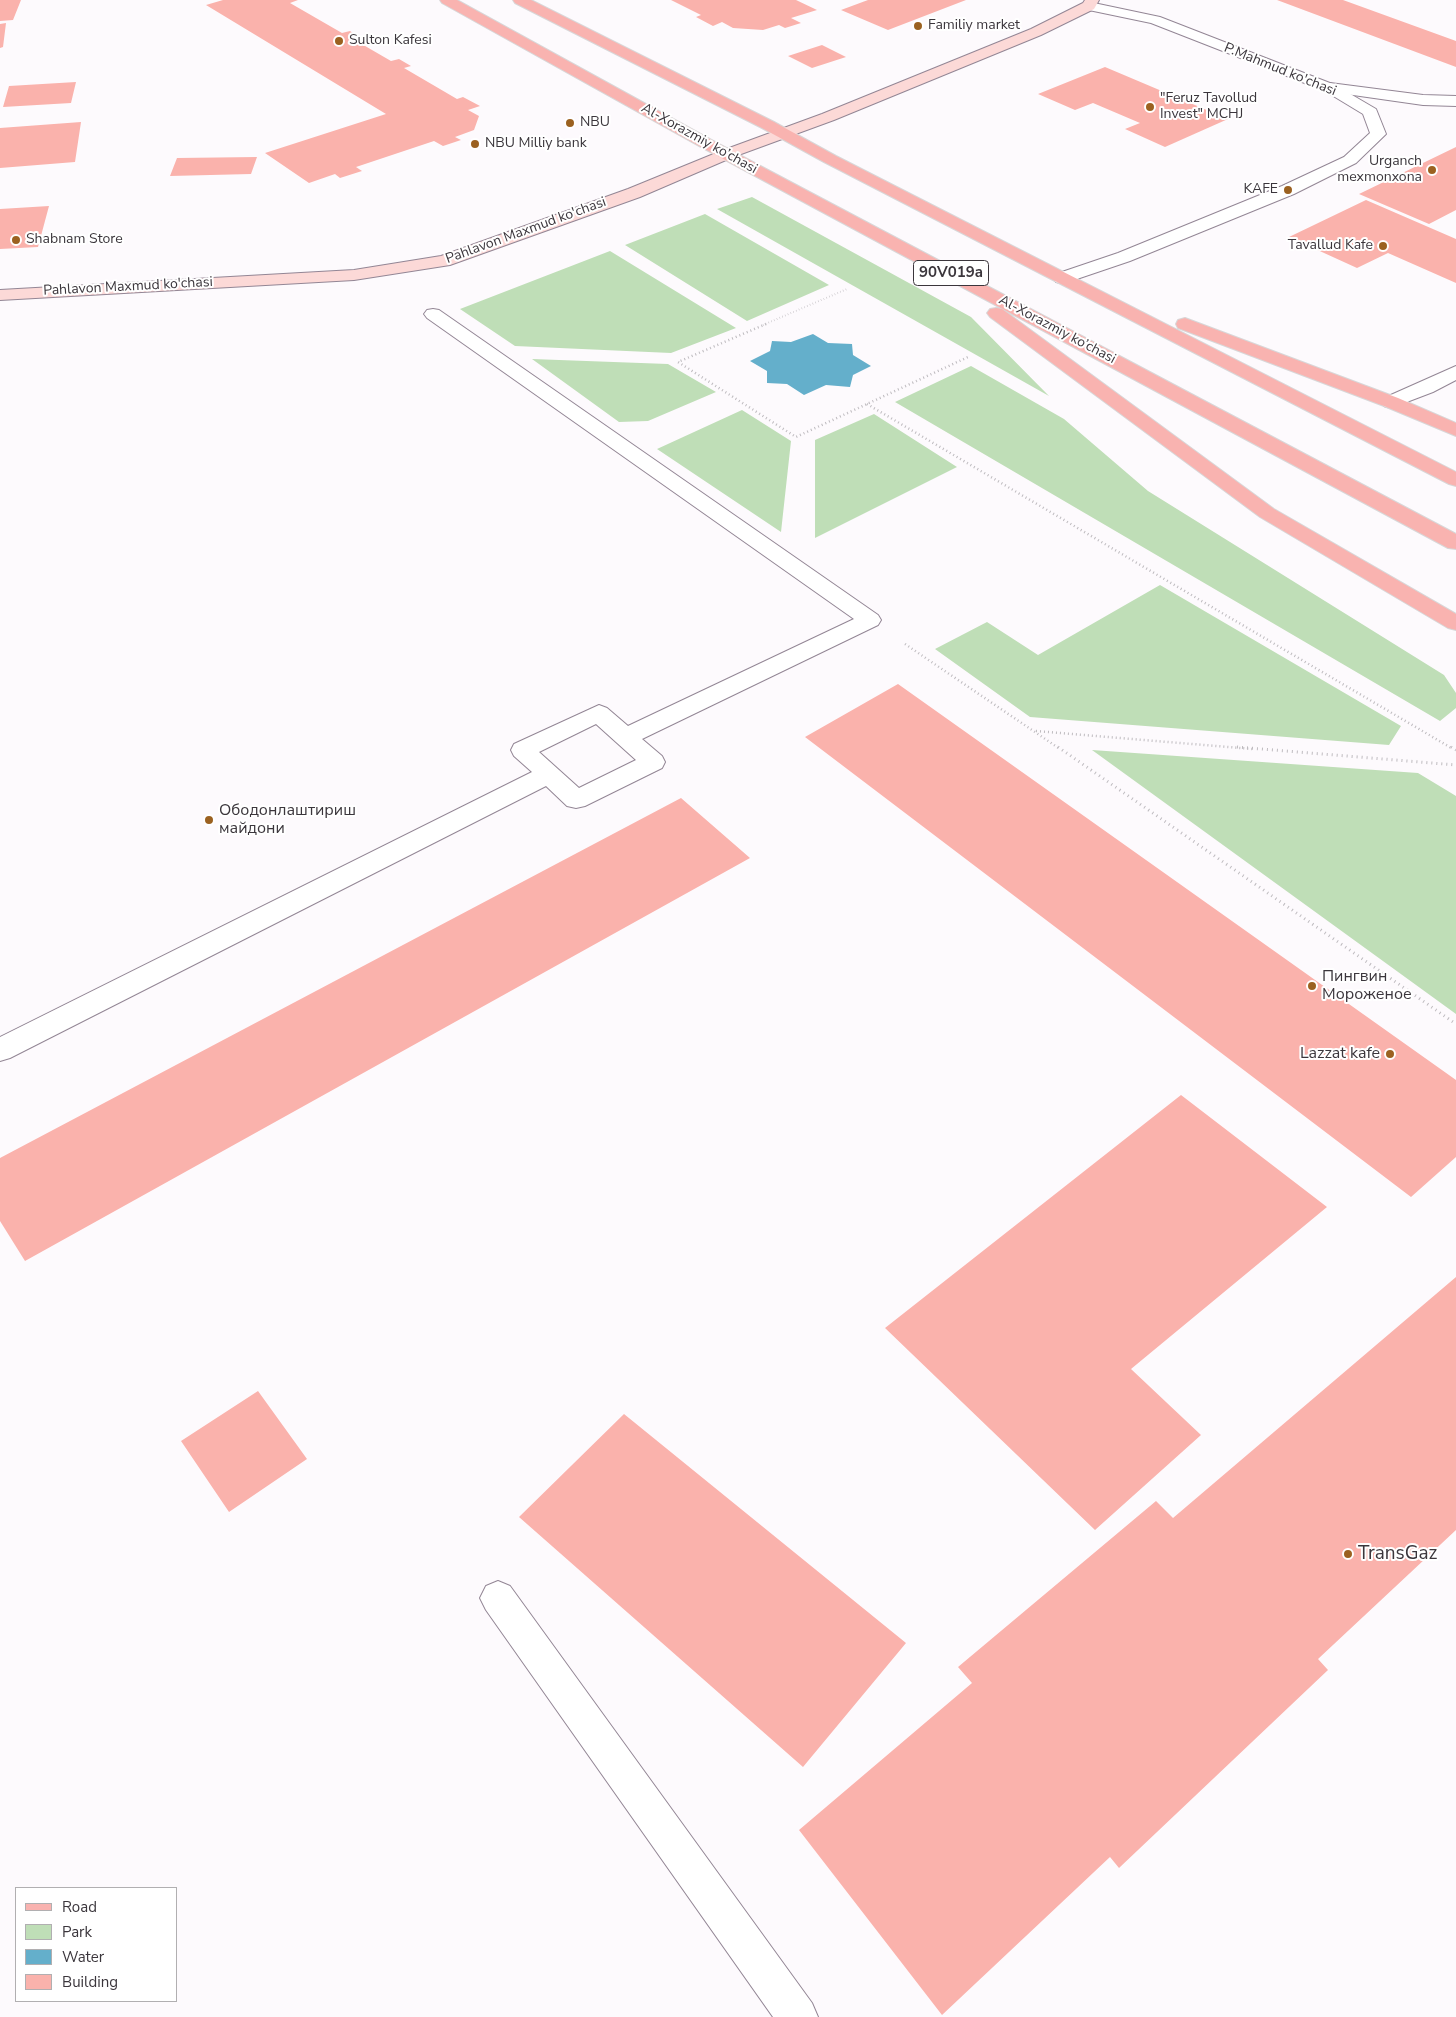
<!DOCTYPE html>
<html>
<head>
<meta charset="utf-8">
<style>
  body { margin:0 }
  #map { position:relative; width:1456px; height:2017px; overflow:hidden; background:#fdfafd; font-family:"Nunito Sans",sans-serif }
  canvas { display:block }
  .legend { position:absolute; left:15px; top:1887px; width:162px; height:115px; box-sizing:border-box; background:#fff; border:1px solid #b1afb1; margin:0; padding:6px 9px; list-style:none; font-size:15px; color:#3b363c }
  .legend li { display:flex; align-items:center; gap:10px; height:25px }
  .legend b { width:25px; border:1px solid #b1afb1 }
</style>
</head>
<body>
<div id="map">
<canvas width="1456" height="2017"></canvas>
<ul class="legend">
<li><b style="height:6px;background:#f9b3b0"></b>Road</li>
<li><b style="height:14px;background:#bfdeb7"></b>Park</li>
<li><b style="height:14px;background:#64afcb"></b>Water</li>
<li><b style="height:14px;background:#fab2ac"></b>Building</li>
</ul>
</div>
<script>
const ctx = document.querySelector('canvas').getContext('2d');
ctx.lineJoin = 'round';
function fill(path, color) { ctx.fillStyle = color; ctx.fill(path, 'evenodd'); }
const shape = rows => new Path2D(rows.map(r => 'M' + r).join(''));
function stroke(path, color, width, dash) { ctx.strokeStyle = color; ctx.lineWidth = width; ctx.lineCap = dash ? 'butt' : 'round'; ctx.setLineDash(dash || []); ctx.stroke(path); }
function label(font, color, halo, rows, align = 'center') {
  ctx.font = font + ' "Nunito Sans",sans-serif'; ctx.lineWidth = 4; ctx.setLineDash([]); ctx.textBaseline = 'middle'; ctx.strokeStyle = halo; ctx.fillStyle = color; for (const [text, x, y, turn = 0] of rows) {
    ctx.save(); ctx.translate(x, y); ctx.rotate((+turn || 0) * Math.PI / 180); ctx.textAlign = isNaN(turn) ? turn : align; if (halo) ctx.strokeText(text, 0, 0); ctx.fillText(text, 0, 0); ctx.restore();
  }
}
const green = shape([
  [752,197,971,317,1049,396,717,209],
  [705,214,829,285,747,321,625,245],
  [610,251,736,328,671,353,515,346,460,309],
  [532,359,668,364,716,392,648,421,619,422],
  [971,366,1064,419,1148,491,1444,675,1456,693,1456,708,1440,721,895,402],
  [742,410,791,441,781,532,657,449],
  [874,414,957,467,815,538,815,440],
  [1160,585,1401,726,1389,745,1030,717,935,649,987,622,1038,655],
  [1092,750,1418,773,1456,796,1456,1014]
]);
const water = shape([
  [813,334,828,343,852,344,853,355,871,366,853,375,850,387,826,385,804,395,787,384,767,383,767,371,750,361,770,351,772,341,791,342]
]);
const building = shape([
  [0,0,21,0,13,20,0,21],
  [223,0,298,0,290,3,342,33,350,31,359,37,353,39,391,61,399,59,411,66,404,68,457,99,463,97,480,106,468,110,479,116,474,130,455,137,461,140,443,146,434,141,356,167,362,171,340,178,335,174,309,183,265,153,386,114,206,5],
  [671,0,796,0,817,10,791,18,801,23,785,28,779,25,763,30,733,28,722,22,713,26,696,17,701,15],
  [868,0,966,0,888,30,841,10],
  [1277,0,1343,0,1456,41,1456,67],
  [6,23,3,47,0,48,0,24],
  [822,45,846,57,812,68,788,56],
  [1105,67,1228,119,1165,147,1125,129,1140,123,1093,103,1075,110,1038,94],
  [76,82,71,103,3,107,9,86],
  [81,122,75,162,0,168,0,128],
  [1456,147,1456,210,1429,224,1359,194],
  [257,157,251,174,170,176,177,158],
  [1366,200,1456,239,1456,283,1388,253,1357,268,1289,237],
  [49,206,38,247,0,249,0,209],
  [898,684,1456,1080,1456,1157,1411,1197,805,737],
  [681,798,750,858,25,1261,0,1221,0,1158],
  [1181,1095,1327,1207,1131,1369,1201,1435,1095,1530,885,1328],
  [1456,1277,1456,1530,1318,1659,1328,1670,1119,1868,1110,1857,942,2015,799,1830,972,1683,958,1667,1156,1501,1173,1518],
  [258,1391,307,1459,229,1512,181,1441],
  [624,1414,906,1643,803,1767,519,1517]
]);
const pathFar2 = shape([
  [763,325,847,289]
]);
const pathFar1 = shape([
  [766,324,678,362,796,437,968,357],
  [867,404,1453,749],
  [905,644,1060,749],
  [1036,731,1252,749]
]);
const path = shape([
  [1058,747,1456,1024],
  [1237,747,1456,765],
  [1451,747,1456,750]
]);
const lane = shape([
  [1330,83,1423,95,1456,96,1456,106,1423,105,1325,91,1322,88,1325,85,1330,83],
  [1456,366,1456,380,1433,392,1391,408,1384,406,1381,402,1384,398,1456,366],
  [498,1581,510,1586,812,2003,818,2017,773,2017,486,1610,480,1598,486,1586,498,1581]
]);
const street = shape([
  [1089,2,1160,17,1335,85,1376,109,1386,134,1356,163,1294,194,1130,261,1068,282,1062,283,1056,282,1053,278,1056,274,1118,253,1282,186,1344,157,1370,133,1363,114,1325,91,1151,23,1084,9,1082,6,1084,3,1089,2],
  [433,309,439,310,878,615,881,620,878,625,642,739,662,756,665,762,662,768,585,806,576,808,567,806,546,786,10,1058,0,1061,0,1037,532,772,514,756,511,750,514,744,599,705,607,708,628,726,854,619,427,318,424,314,427,310,433,309],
  [596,724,636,760,579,788,539,752,596,724]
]);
const secondary = shape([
  [1085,0,1099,0,1094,9,1041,35,834,120,733,157,640,197,450,265,354,280,0,300,0,290,354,270,441,256,628,189,721,151,822,114,1031,29,1083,3,1085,0]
]);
const primary = shape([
  [440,0,457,0,715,142,1456,534,1456,549,1448,548,703,148,442,3,440,0],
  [513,0,531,0,774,122,836,156,1456,472,1456,486,1449,484,824,162,762,128,515,3,513,0],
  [996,308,1002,309,1274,509,1456,614,1456,630,1448,628,1260,517,990,317,987,313,990,309,996,308],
  [1185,318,1398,398,1456,423,1456,436,1384,406,1178,328,1176,324,1178,320,1185,318]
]);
const markers = [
  [918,26,5,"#9b6120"],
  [339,41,5,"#9b6120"],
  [1150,107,5,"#9b6120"],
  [570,123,5,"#9b6120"],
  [475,144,5,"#9b6120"],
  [1432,170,5,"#9b6120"],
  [1288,190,5,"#9b6120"],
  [16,240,5,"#9b6120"],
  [1383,246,5,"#9b6120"],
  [209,820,5,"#9b6120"],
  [1312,986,5,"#9b6120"],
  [1390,1054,5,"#9b6120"],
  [1348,1554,5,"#9b6120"]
];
const farPoinames = [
  ["Familiy market",928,26],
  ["Sulton Kafesi",349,41],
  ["\"Feruz Tavollud",1160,99],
  ["Invest\" MCHJ",1160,115],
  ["NBU",580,123],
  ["NBU Milliy bank",485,144],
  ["Urganch",1422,162,"right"],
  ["mexmonxona",1422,178,"right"],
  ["KAFE",1278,190,"right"],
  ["Shabnam Store",26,240],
  ["Tavallud Kafe",1373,246,"right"]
];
const farStreetnames = [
  ["P.Mahmud ko'chasi",1280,70,22],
  ["Al-Xorazmiy ko’chasi",699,139,29],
  ["Pahlavon Maxmud ko'chasi",526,231,-20],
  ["Pahlavon Maxmud ko'chasi",128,287,-3],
  ["Al-Xorazmiy ko’chasi",1057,330,28]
];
const shields = [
  [951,273,75]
];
const shieldNames = [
  ["90V019a",951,273]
];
const poiNames = [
  ["Ободонлаштириш",219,811],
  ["майдони",219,829],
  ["Пингвин",1322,977],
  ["Мороженое",1322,995],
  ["Lazzat kafe",1380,1054,"right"]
];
const nearPoinames = [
  ["TransGaz",1358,1554]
];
fill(green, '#bfdeb7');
fill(water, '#64afcb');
fill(building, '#fab2ac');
stroke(lane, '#938695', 2);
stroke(street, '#938695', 2);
stroke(secondary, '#938695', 2);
stroke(primary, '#d8d7d8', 2);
stroke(pathFar2, '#bebbbf', 2, [0.5, 2.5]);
stroke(pathFar1, '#bebbbf', 2.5, [1, 3]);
stroke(path, '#bebbbf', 3, [1, 4]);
fill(lane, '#fff');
fill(street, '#fff');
fill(secondary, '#fcd9d7');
fill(primary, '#f9b3b0');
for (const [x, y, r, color] of markers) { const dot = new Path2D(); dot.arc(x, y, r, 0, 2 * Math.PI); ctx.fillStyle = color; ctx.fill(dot); stroke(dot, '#fff', 2); }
label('14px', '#3b363c', '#fff', farPoinames, 'left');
label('14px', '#3b363c', '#fff', farStreetnames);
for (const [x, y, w] of shields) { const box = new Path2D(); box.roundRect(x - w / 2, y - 12.5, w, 25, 4); ctx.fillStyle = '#fff'; ctx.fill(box); stroke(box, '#3b363c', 1); }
label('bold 15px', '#3b363c', null, shieldNames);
label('16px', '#3b363c', '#fff', poiNames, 'left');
label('19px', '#3b363c', '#fff', nearPoinames, 'left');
</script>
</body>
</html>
